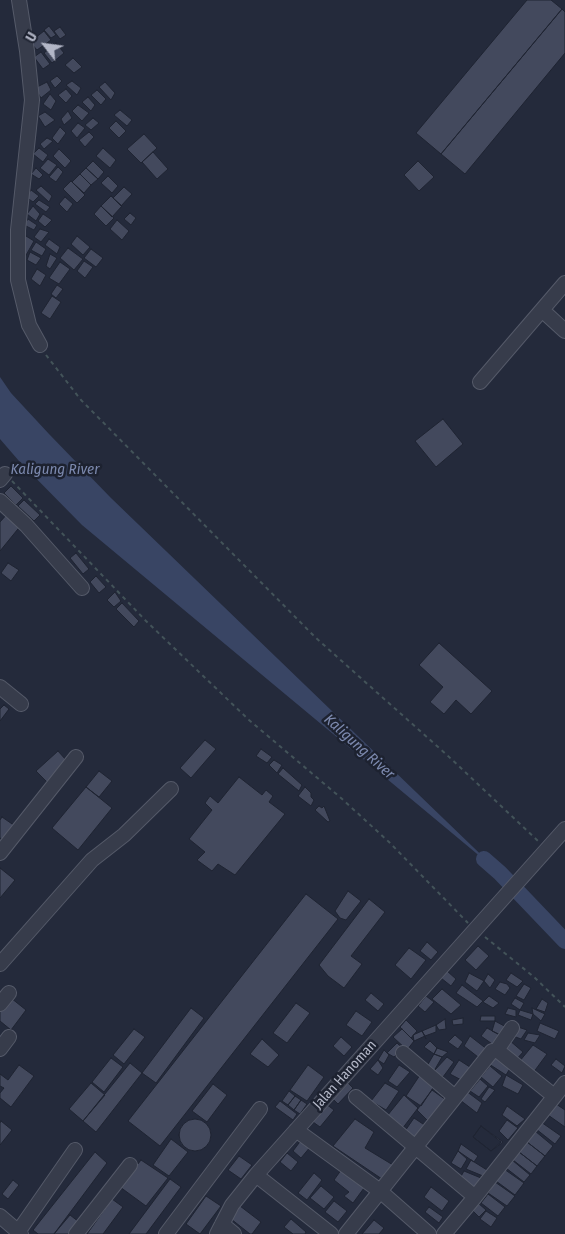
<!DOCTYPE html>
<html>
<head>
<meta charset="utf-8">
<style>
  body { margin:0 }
  #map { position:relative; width:565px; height:1234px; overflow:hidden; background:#242a3b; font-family:"Fira Sans Condensed",sans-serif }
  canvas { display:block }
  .north { position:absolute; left:20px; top:20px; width:50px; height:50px; -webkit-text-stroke:4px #1d2230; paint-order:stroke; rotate:300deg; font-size:14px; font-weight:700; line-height:20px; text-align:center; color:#b3b7c7 }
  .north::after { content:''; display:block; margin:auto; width:18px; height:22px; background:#b3b7c7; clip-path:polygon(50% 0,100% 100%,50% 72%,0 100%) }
</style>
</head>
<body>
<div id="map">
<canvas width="565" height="1234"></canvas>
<div class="north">U</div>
</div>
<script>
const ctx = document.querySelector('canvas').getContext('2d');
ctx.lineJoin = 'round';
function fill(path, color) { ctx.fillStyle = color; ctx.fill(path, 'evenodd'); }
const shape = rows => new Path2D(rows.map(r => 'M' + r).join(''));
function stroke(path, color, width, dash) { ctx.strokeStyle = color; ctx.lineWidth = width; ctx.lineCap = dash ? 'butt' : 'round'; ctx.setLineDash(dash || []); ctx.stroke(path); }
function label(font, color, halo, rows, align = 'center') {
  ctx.font = font + ' "Fira Sans Condensed",sans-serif'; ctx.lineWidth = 5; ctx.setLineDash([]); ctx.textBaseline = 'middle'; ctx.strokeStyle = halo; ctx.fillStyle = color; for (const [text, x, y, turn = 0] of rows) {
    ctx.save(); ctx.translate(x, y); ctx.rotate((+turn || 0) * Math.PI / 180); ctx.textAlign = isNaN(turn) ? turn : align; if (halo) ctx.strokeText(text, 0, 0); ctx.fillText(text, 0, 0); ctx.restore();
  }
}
const water = shape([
  [0,377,11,393,49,434,111,498,500,873,82,525,19,461,0,439]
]);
const river = shape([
  [484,859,500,873,565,941]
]);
const building = shape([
  [527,0,551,0,562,9,441,154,416,133,527,0],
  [562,9,565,12,565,53,465,174,441,154,562,9],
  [49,26,56,35,51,38,44,30,49,26],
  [60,27,66,35,60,39,54,31,60,27],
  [44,31,51,40,37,50,30,42,44,31],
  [56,43,64,53,52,63,44,53,56,43],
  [41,52,50,64,43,69,34,57,41,52],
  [73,58,82,67,74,73,65,65,73,58],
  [57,76,62,81,55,88,50,81,57,76],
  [72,81,81,88,77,95,66,85,72,81],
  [47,82,51,90,41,98,35,88,47,82],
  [105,82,115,93,111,100,99,87,105,82],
  [66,89,72,96,66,103,58,95,66,89],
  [97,90,106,99,101,105,91,95,97,90],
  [50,94,56,101,51,110,43,104,50,94],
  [88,97,95,105,91,111,82,102,88,97],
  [78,105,89,113,82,121,72,111,78,105],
  [120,110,132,120,127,126,114,115,120,110],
  [68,111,72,118,64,125,61,119,68,111],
  [45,112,55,120,45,127,38,116,45,112],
  [93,118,99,123,91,130,85,125,93,118],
  [116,121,126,131,119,138,109,128,116,121],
  [78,123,85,128,77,138,71,131,78,123],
  [60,127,66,133,58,144,52,138,60,127],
  [89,132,94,137,85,147,79,140,89,132],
  [144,134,157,148,141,163,127,149,144,134],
  [47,138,53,141,44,149,40,144,47,138],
  [39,148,48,155,43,162,33,154,39,148],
  [103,148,116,160,110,168,96,156,103,148],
  [59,149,71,161,65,168,53,156,59,149],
  [153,152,168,169,157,179,142,162,153,152],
  [48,159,57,165,49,175,40,168,48,159],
  [93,161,104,172,98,179,86,168,93,161],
  [418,161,434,177,419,191,404,175,418,161],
  [58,167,63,172,56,182,49,177,58,167],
  [36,168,43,175,39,179,31,174,36,168],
  [86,168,98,179,91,185,80,174,86,168],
  [80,174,91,185,84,193,72,182,80,174],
  [108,176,118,186,112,193,101,183,108,176],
  [71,181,85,195,77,203,63,189,71,181],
  [41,186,52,196,49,202,36,190,41,186],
  [124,187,132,194,121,206,113,198,124,187],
  [31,190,39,196,33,202,26,197,31,190],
  [111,196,122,206,112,217,101,206,111,196],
  [65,197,73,204,67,212,59,204,65,197],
  [39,200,50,207,46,212,35,204,39,200],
  [33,206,40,214,36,221,27,214,33,206],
  [101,206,114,218,106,226,94,214,101,206],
  [130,213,136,218,131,225,124,219,130,213],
  [43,214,52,220,45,227,38,221,43,214],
  [28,219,37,225,34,230,24,225,28,219],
  [117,220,129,231,122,240,110,229,117,220],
  [40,229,49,232,41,242,34,237,40,229],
  [26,236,34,241,25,257,21,254,21,244,26,236],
  [77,236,90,247,83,255,71,244,77,236],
  [49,239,60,247,57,254,45,245,49,239],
  [36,242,46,249,42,256,31,250,36,242],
  [68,248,83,259,74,270,60,258,68,248],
  [91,249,103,258,96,267,84,258,91,249],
  [30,252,41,258,36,265,27,260,30,252],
  [50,254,57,258,50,269,46,266,50,254],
  [84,261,93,267,85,278,77,271,84,261],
  [60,262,70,269,59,284,49,278,60,262],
  [37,269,46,275,40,286,31,279,37,269],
  [57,285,63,289,56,298,51,294,57,285],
  [52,296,61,302,50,319,41,313,52,296],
  [443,419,463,444,436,467,415,441,443,419],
  [11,486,23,498,16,505,4,493,11,486],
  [24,500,40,515,34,521,18,506,24,500],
  [8,513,22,524,0,551,0,522,8,513],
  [76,553,89,569,83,574,70,558,76,553],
  [8,563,19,570,11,581,1,573,8,563],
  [96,576,106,587,99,593,90,582,96,576],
  [115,592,121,601,114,607,107,600,115,592],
  [122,603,139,621,134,627,116,609,122,603],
  [439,643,492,691,471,714,456,700,444,714,430,702,443,687,419,665,439,643],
  [4,705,9,709,0,721,0,709,4,705],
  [205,740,216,749,191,778,180,768,205,740],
  [261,749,272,757,267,763,256,756,261,749],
  [58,751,66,760,48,783,36,771,58,751],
  [274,760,282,765,277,773,269,765,274,760],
  [283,768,302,785,299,791,278,774,283,768],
  [99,771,112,781,99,797,86,787,99,771],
  [239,777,262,795,266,790,273,796,269,802,285,814,235,875,218,864,212,871,197,860,205,852,189,839,212,810,205,803,210,796,218,803,239,777],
  [86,787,112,808,78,850,52,828,86,787],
  [305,787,311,793,311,797,314,800,311,806,298,796,305,787],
  [319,806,322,808,324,806,330,821,328,822,315,810,319,806],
  [2,817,15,826,7,842,0,838,0,820,2,817],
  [0,868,15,880,0,898,0,868],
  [348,891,361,901,346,920,340,918,335,911,348,891],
  [306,894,338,919,160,1146,128,1121,306,894],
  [369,899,385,912,351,956,362,964,344,988,328,976,319,965,369,899],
  [427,942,438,952,431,960,420,951,427,942],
  [478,946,489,956,476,970,465,960,478,946],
  [409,948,426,960,411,979,395,965,409,948],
  [447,971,456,979,451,986,441,978,447,971],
  [469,973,484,981,477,991,465,982,469,973],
  [511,973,523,981,517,987,506,980,511,973],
  [488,974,495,980,490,988,484,981,488,974],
  [500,982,507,984,510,988,505,995,495,989,500,982],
  [524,984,531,988,524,1000,516,996,524,984],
  [462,985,483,1001,477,1007,456,993,462,985],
  [442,989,461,1005,451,1014,432,999,442,989],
  [371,993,384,1004,378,1011,365,1000,371,993],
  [426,996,434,1002,425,1012,418,1006,426,996],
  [489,996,499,1003,493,1008,483,1002,489,996],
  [11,998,26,1010,11,1030,0,1021,0,1012,11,998],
  [515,998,524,1003,520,1010,511,1004,515,998],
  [542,999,548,1003,545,1012,536,1009,542,999],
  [296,1003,310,1013,287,1043,273,1033,296,1003],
  [191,1008,204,1018,156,1083,142,1073,191,1008],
  [508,1008,516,1010,516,1017,505,1014,508,1008],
  [532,1008,545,1014,541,1021,533,1014,532,1008],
  [520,1010,533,1014,531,1020,518,1015,520,1010],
  [356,1011,372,1022,362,1036,346,1025,356,1011],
  [481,1016,495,1016,495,1021,480,1021,481,1016],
  [463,1018,463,1024,453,1025,452,1020,463,1018],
  [445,1019,446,1029,439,1030,436,1025,445,1019],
  [406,1020,417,1031,411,1038,400,1027,406,1020],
  [495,1021,508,1028,504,1037,492,1031,495,1021],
  [540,1023,559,1031,555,1039,537,1031,540,1023],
  [436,1025,436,1032,425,1036,426,1039,422,1031,436,1025],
  [518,1027,527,1030,521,1039,513,1036,518,1027],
  [487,1028,500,1035,495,1046,481,1036,487,1028],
  [134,1029,145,1037,124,1064,113,1055,134,1029],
  [402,1029,414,1041,407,1050,393,1037,402,1029],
  [422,1031,425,1036,414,1041,413,1035,422,1031],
  [528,1033,540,1035,535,1043,524,1040,528,1033],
  [455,1035,463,1042,458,1049,448,1042,455,1035],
  [470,1036,488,1050,478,1057,464,1046,470,1036],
  [341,1037,352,1047,344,1056,333,1046,341,1037],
  [262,1039,279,1055,268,1067,250,1054,262,1039],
  [509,1040,523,1052,515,1061,502,1049,509,1040],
  [430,1041,437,1048,434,1054,424,1047,430,1041],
  [397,1043,403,1049,394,1057,387,1053,397,1043],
  [533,1045,547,1054,533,1073,519,1062,533,1045],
  [437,1048,448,1052,442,1057,434,1054,437,1048],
  [384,1050,389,1055,384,1064,378,1060,384,1050],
  [434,1054,442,1057,434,1071,427,1066,434,1054],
  [495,1054,512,1065,506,1075,489,1064,495,1054],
  [447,1057,454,1062,443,1077,434,1071,447,1057],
  [111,1058,123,1067,104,1092,92,1082,111,1058],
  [556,1059,565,1066,562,1073,551,1065,556,1059],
  [378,1060,383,1068,378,1075,370,1069,378,1060],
  [459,1060,473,1069,465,1082,450,1074,459,1060],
  [130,1063,142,1073,96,1132,83,1121,130,1063],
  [19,1065,34,1076,11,1107,0,1098,0,1093,4,1088,0,1086,0,1074,8,1080,19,1065],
  [308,1065,324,1077,307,1101,290,1090,308,1065],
  [399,1065,410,1072,397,1087,388,1081,399,1065],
  [490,1066,502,1076,493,1087,481,1077,490,1066],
  [420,1075,435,1085,421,1106,406,1096,420,1075],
  [506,1075,523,1085,518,1094,502,1086,506,1075],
  [480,1079,488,1086,479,1097,470,1091,480,1079],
  [91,1083,105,1095,83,1121,69,1109,91,1083],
  [348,1083,353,1088,338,1104,333,1099,348,1083],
  [385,1083,399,1091,386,1110,371,1101,385,1083],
  [213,1084,227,1095,207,1122,192,1111,213,1084],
  [489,1087,495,1090,485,1102,481,1099,489,1087],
  [432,1090,446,1100,429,1122,417,1110,432,1090],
  [289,1091,295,1096,288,1105,282,1101,289,1091],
  [466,1091,482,1103,477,1113,460,1100,466,1091],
  [404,1095,418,1108,402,1129,387,1116,404,1095],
  [295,1096,301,1100,294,1110,288,1105,295,1096],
  [301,1100,307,1104,300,1114,294,1110,301,1100],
  [280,1101,297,1114,293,1120,275,1107,280,1101],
  [326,1104,334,1110,320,1127,313,1122,325,1108,326,1104],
  [556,1104,565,1110,565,1127,548,1115,556,1104],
  [507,1106,525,1119,517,1126,502,1115,507,1106],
  [414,1118,426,1126,416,1141,405,1131,414,1118],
  [355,1119,374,1132,365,1148,393,1165,382,1179,333,1146,355,1119],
  '179 1135a16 16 0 1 1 32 0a16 16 0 1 1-32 0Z',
  [507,1120,518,1128,508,1140,499,1131,507,1120],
  [1,1121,12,1130,0,1145,0,1123,1,1121],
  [541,1122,561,1136,555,1144,536,1129,541,1122],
  [481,1126,503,1142,491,1151,473,1137,481,1126],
  [481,1126,501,1142,491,1151,473,1137,481,1126],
  [535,1131,553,1146,545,1156,527,1142,535,1131],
  [171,1139,188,1152,169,1176,153,1165,171,1139],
  [302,1139,311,1146,301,1158,293,1151,302,1139],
  [527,1142,545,1156,537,1166,519,1152,527,1142],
  [461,1144,478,1156,474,1162,458,1151,461,1144],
  [458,1151,467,1159,461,1169,451,1163,458,1151],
  [95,1152,107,1163,54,1234,38,1234,33,1230,95,1152],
  [519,1152,537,1166,531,1174,513,1160,519,1152],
  [287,1153,298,1162,291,1171,280,1162,287,1153],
  [239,1156,252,1165,241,1179,228,1170,239,1156],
  [141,1160,168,1178,146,1206,120,1187,141,1160],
  [471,1160,487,1170,483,1176,466,1169,471,1160],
  [512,1160,530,1175,524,1182,506,1168,512,1160],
  [344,1166,358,1177,354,1181,364,1188,353,1203,344,1196,349,1192,334,1180,344,1166],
  [504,1169,524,1183,515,1195,496,1181,504,1169],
  [464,1171,481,1178,474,1190,460,1178,464,1171],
  [314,1173,322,1180,307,1200,298,1193,314,1173],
  [170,1179,181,1187,146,1234,129,1234,170,1179],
  [13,1180,19,1185,8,1199,2,1194,13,1180],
  [495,1182,515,1196,507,1206,488,1193,495,1182],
  [321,1186,334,1197,324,1209,310,1198,321,1186],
  [431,1187,449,1201,442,1211,424,1197,431,1187],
  [488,1194,505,1207,498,1216,481,1203,488,1194],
  [206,1196,221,1206,200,1234,186,1224,206,1196],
  [112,1199,123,1207,103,1234,87,1234,112,1199],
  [334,1201,347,1211,338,1222,325,1212,334,1201],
  [478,1203,486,1210,479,1217,472,1210,478,1203],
  [240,1206,261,1222,252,1234,250,1234,231,1219,240,1206],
  [429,1207,443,1217,439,1223,425,1212,429,1207],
  [486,1211,497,1218,491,1227,480,1219,486,1211],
  [70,1215,79,1222,70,1234,54,1234,70,1215],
  [291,1219,306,1232,305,1234,293,1234,284,1227,291,1219],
  [374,1220,384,1228,379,1234,362,1234,374,1220]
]);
const path = shape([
  [46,355,81,400,316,638,447,755,538,841],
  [12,481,146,621,249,720,341,798,389,842,468,923],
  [485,937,534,977,565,1007]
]);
const minor = shape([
  [19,0,27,51,32,100,18,230,18,280,29,325,40,345],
  [542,310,565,331],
  [480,382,565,283],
  [0,480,5,474],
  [0,501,26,525,82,588],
  [0,687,21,704],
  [0,853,76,757],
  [0,964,92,860,124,835,171,789],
  [0,1004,9,993],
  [0,1049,9,1037],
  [497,1050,512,1028],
  [403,1053,455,1097],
  [356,1097,475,1197],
  [296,1130,380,1191,429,1234],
  [256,1175,331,1234],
  [0,1216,21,1234],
  [222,1224,234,1234],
  [18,1232,75,1150],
  [76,1234,130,1165],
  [166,1234,260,1109],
  [217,1234,232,1205,256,1175,565,829],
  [346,1234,492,1051,497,1050,554,1096],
  [444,1234,475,1197,565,1083]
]);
const streetNames = [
  ["Jalan Hanoman",345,1075,-48]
];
const waterNames = [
  ["Kaligung River",55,470],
  ["Kaligung River",359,747,42]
];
fill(water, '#394564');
stroke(river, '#394564', 16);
fill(building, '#43495d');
stroke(building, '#1f2432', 1);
stroke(minor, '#555a69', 16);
stroke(path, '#435359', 2, [4, 4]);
stroke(minor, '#373c4b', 14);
label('14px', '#b3b7c7', '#1d2230', streetNames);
label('italic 15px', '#7c89ae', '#1d2230', waterNames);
</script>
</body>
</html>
